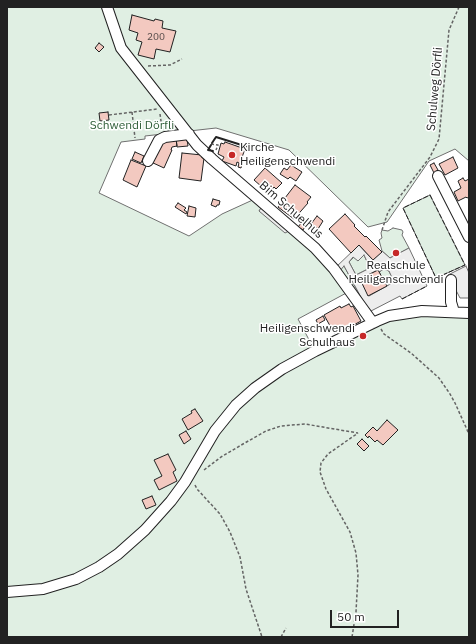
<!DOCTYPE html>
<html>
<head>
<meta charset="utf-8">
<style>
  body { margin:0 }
  #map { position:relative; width:476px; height:644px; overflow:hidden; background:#fff; font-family:"IBM Plex Sans",sans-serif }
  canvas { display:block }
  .frame { position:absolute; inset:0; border:8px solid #222; pointer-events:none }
  .scale { position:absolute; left:330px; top:610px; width:69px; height:18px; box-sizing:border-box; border:2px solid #222; border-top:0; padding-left:5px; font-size:12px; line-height:14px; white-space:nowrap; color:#222; -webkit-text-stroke:3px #fff; paint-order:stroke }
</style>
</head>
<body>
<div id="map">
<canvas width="476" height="644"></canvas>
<div class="frame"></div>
<div class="scale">50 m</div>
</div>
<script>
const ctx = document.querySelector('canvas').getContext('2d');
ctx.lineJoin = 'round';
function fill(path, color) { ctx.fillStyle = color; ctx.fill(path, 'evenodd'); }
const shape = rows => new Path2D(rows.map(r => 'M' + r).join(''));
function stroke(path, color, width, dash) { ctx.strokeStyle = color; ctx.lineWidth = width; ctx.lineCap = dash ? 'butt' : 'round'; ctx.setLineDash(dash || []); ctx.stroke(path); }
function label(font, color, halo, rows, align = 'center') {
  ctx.font = font + ' "IBM Plex Sans",sans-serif'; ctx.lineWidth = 3; ctx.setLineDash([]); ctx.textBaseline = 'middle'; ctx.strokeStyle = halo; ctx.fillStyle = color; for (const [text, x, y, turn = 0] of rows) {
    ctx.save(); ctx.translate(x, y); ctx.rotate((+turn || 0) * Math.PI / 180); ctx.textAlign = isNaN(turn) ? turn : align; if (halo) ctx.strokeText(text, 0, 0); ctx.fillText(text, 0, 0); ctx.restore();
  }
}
const green = shape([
  [7,7,469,7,469,161,455,149,429,161,387,222,368,227,289,150,216,128,145,136,145,139,121,142,99,193,189,236,222,214,257,198,264,204,259,211,293,229,350,291,298,319,315,351,389,316,469,313,469,637,7,637,7,7],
  [430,195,465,265,436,278,403,208,430,195],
  [393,228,402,230,403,232,402,235,409,248,390,258,382,251,379,240,382,238,381,233,382,230,388,231,393,228],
  [364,255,370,268,356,275,349,262,354,257,364,255],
  [344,266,362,299,339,271,344,266],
  [384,269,389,271,394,282,387,286,379,272,384,269]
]);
const parking = shape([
  [264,204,293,229,285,233,259,211,264,204],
  [359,245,373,260,382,251,390,258,409,248,427,286,402,299,400,296,371,311,334,269,359,245],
  [364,255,370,268,356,275,349,262,353,257,358,261,364,255],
  [344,266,362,299,339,272,344,266],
  [384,269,389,271,394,282,369,296,360,279,378,270,379,272,384,269],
  [466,266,469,273,469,298,460,298,448,275,466,266]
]);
const building = shape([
  [132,15,154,21,155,19,163,21,162,28,176,31,170,52,156,49,154,59,138,55,142,42,136,40,138,33,129,30,132,15],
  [99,43,104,47,99,52,95,48,99,43],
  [108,112,109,120,100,121,99,113,108,112],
  [176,138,177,146,172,147,171,150,172,150,164,168,151,162,163,139,176,138],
  [176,138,187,139,188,146,177,147,176,138],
  [225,142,245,149,241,160,243,161,241,168,238,167,239,163,237,162,236,166,222,161,224,157,218,154,221,143,224,144,225,142],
  [135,152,144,156,141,163,132,159,135,152],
  [182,153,202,155,202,158,204,158,201,181,179,178,182,153],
  [453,157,458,168,445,175,439,164,453,157],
  [131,160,146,166,137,187,123,180,131,160],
  [434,163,438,170,434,173,430,165,434,163],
  [291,165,302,172,296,181,290,177,288,179,280,174,284,168,287,170,291,165],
  [265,168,282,183,276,189,274,187,269,193,254,180,265,168],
  [463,178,465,181,469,179,469,197,467,198,466,197,458,201,454,192,461,188,458,181,463,178],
  [295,185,311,197,307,202,308,203,294,219,278,207,295,185],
  [213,199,220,201,219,205,217,205,216,207,211,205,213,199],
  [178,203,186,208,184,210,187,212,186,214,175,207,178,203],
  [189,206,196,208,195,217,187,216,189,206],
  [345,214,355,225,354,226,365,237,366,236,382,252,373,260,359,245,351,253,329,229,345,214],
  [317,216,323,221,318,229,311,224,317,216],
  [302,222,306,225,303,230,298,227,302,222],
  [378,270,387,286,368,296,360,279,378,270],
  [349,304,351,307,353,306,361,321,348,328,347,326,334,333,324,315,340,306,341,308,349,304],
  [323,316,325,320,318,324,316,320,323,316],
  [365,333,367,336,360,339,359,336,365,333],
  [195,409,203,421,188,430,182,419,192,413,191,411,195,409],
  [387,420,398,430,383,445,377,440,375,442,369,436,368,438,365,435,373,427,377,431,387,420],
  [186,431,191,439,184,444,179,435,186,431],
  [362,439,369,446,364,451,357,444,362,439],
  [168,454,176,470,173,472,177,481,159,490,154,480,162,476,154,460,168,454],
  [152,496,156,505,146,509,142,500,152,496]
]);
const path = shape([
  [148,66,170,65,182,59],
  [132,112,135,138],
  [160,114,162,128],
  [109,115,157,109],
  [211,144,218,145,216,150],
  [382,230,388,212,430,157,439,139,449,30,459,7],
  [381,329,384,334,411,353,439,378,450,394,455,403,469,434],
  [204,470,221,457,243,444,266,431,281,426,305,424,358,433],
  [195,485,197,489,220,514,230,532,240,557,246,589,262,637],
  [281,637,286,628],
  [352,637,356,612,358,575,356,553,350,532,326,489,320,472,321,463,328,454,358,433]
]);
const minor = shape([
  [107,7,121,48,197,145,212,159,315,248,334,269,373,323],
  [148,161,159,140,165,137,189,134],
  [438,176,469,237],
  [451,280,451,302,454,312],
  [7,592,43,589,76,579,99,567,118,554,145,530,171,501,185,482,215,431,236,405,255,388,282,369,315,351,377,321,389,316,422,311,469,313]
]);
const fence = shape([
  [430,195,465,265,436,278,403,208,430,195],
  [402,299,427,286]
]);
const wall = shape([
  [212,143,216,137,248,147],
  [211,145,208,150,213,151]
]);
const markers = [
  [232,155,4,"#c62828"],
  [396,253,4,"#c62828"],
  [363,336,4,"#c62828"]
];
const numberNames = [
  ["200",156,37]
];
const streetNames = [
  ["Schulweg Dörfli",435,89,-85],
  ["Bim Schuelhus",291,210,41]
];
const parkNames = [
  ["Schwendi Dörfli",132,126]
];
const poiNames = [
  ["Kirche",240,148],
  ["Heiligenschwendi",240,162],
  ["Realschule",396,266,"center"],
  ["Heiligenschwendi",396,280,"center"],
  ["Heiligenschwendi",355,329,"right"],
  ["Schulhaus",355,343,"right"]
];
fill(green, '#e0efe3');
stroke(green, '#6f6f6f', 1);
fill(parking, '#ededed');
stroke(parking, '#6f6f6f', 1);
fill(building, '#f3c9c0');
stroke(building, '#222', 1);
stroke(minor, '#222', 12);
stroke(path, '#646464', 1.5, [3, 2]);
stroke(minor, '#fff', 10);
stroke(fence, '#222', 1, [5, 2]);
stroke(wall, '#222', 2);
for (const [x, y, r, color] of markers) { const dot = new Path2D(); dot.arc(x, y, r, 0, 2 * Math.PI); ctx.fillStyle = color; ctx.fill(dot); stroke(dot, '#fff', 1.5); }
label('10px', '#564c4a', null, numberNames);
label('12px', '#222', '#fff', streetNames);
label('12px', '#2f5e38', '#fff', parkNames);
label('12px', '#222', '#fff', poiNames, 'left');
</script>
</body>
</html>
